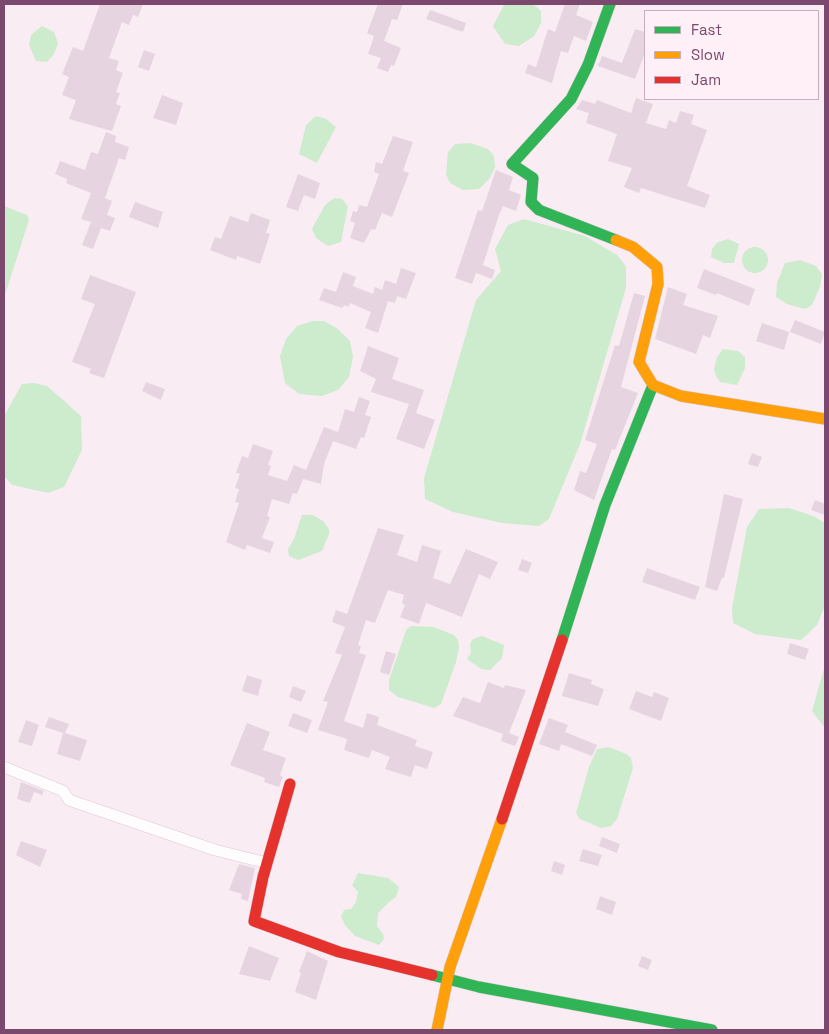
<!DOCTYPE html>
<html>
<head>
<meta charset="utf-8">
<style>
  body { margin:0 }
  #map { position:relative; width:829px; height:1034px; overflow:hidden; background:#f9edf3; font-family:"Space Grotesk",sans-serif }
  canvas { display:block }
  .frame { position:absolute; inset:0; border:5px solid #7b496e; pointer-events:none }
  .legend { position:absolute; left:644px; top:10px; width:175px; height:90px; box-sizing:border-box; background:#fff0f7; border:1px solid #caadc0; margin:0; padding:6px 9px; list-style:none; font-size:15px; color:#7b496e }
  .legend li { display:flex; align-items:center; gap:10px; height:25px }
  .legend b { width:25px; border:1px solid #caadc0 }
</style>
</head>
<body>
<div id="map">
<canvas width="829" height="1034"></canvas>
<div class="frame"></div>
<ul class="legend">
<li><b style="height:6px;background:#30b455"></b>Fast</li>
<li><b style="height:6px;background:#ff9f0a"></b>Slow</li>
<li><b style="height:6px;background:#e5322d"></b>Jam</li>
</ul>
</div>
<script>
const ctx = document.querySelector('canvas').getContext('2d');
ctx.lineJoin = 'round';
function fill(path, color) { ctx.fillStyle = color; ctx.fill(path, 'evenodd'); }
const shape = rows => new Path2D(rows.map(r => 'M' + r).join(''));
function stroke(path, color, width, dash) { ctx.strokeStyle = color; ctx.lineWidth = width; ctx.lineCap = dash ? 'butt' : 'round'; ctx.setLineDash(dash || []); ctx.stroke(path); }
const water = shape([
  [512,4,533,4,541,11,541,23,534,36,519,46,505,44,493,26,504,5],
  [42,26,54,32,58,43,54,54,47,62,36,61,29,45,31,35],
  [316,116,326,119,336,127,317,163,299,154,306,125],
  [471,143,488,149,494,156,495,168,489,179,479,189,463,190,450,183,446,175,448,152,455,144],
  [334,198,342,199,348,206,341,242,328,246,316,238,312,229,325,205],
  [4,206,27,215,29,220,4,298],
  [524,219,585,236,617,255,626,266,626,288,580,444,549,519,539,526,502,523,453,512,425,499,424,478,476,300,501,271,495,249,508,225],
  [728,239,739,244,734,263,724,263,711,257,712,249,718,242],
  '742 260a13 13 0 1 1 26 0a13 13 0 1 1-26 0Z',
  [800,260,816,266,822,274,820,287,812,305,805,309,787,304,776,297,777,283,785,263],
  [313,321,324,321,338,329,350,341,353,357,349,377,338,390,322,396,299,394,285,383,280,356,286,339,297,326],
  [723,349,738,351,745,357,745,368,737,385,720,382,716,376,714,369,717,357],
  [34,383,47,386,81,416,82,450,64,487,48,493,12,485,4,476,4,416,22,384],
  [789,508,813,516,825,523,825,605,817,625,801,640,755,634,733,623,732,608,747,527,759,509],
  [302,515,313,515,323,521,329,529,329,534,322,551,298,560,289,556,288,549,294,539],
  [411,626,434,627,454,635,458,640,459,648,456,662,441,704,434,708,398,697,389,690,389,680,396,660,406,630],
  [482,636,504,645,502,658,490,670,481,669,467,659,471,653,470,644,473,639],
  [825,665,825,728,812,711],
  [609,747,626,754,631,758,633,768,617,819,611,826,601,828,580,819,576,813,589,767,597,749],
  [358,873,388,878,399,887,396,897,389,902,378,913,377,926,383,934,384,939,379,945,355,936,345,925,341,917,344,910,351,909,356,902,358,892,352,885]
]);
const building = shape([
  [100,4,143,4,138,17,133,15,129,25,122,22,109,58,119,61,116,70,123,73,116,92,120,93,116,104,121,106,112,131,69,119,76,100,62,95,69,77,62,74,73,47,83,51],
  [378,4,403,4,397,20,392,19,384,41,401,48,394,66,391,65,388,72,377,68,381,58,368,54,374,36,367,33],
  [565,4,580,4,576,15,593,22,586,41,574,36,568,53,561,51,552,83,525,73,528,64,536,67,548,29,555,32],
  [430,10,466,23,463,32,426,19],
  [635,29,645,32,645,53,635,79,598,66,602,56,622,63],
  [144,50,155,54,149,71,138,67],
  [162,95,183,103,176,125,153,118],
  [636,98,653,104,646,123,666,129,669,120,676,123,680,111,694,115,691,124,707,130,687,186,710,195,705,208,641,188,639,193,624,187,632,168,608,161,617,134,586,123,589,113,576,109,582,100,595,104,597,100,631,113],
  [106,132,116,136,115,142,129,147,125,160,119,158,105,198,112,201,107,215,115,218,110,231,101,228,93,249,82,245,91,222,81,219,91,193,66,183,67,179,55,174,60,161,85,170,91,152,98,154],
  [393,136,413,142,403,171,409,173,392,217,382,213,375,230,371,229,364,243,350,238,355,223,350,221,353,211,357,212,359,205,367,207,379,174,374,172,376,162,382,164],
  [496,170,513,177,509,190,521,195,516,211,503,206,499,215,483,265,495,270,492,279,476,273,472,284,455,278,478,210,482,211],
  [298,174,320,183,315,199,304,195,298,211,286,207],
  [135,202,163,212,158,228,129,217],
  [251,213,270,220,266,233,270,234,260,264,237,256,236,260,210,250,215,237,221,239,230,216,248,222],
  [401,268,416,273,406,299,397,296,395,303,388,301,378,333,365,328,371,312,350,303,349,307,344,305,342,308,319,300,324,288,336,292,343,272,356,277,353,286,373,294,375,287,382,290,385,280,396,284],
  [704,269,755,289,749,306,717,293,716,295,697,288],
  [90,275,136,292,104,378,89,373,91,369,72,362,95,304,81,299],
  [668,287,687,294,683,305,718,316,710,338,703,335,696,354,655,339],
  [634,293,645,296,621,387,638,393,615,450,612,449,594,500,574,490,580,471,586,473,597,444,585,440,615,345,619,346],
  [795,320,825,332,821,344,790,332],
  [762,323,789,332,784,350,756,341],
  [368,346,399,358,392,379,424,390,416,413,435,420,424,449,396,439,409,404,371,392,376,379,360,371],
  [146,382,165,389,161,400,142,391],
  [359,397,370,401,365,415,371,417,364,438,361,437,356,449,333,441,324,464,321,484,303,479,297,494,293,493,289,504,272,499,267,516,270,517,262,538,274,542,270,553,247,545,245,550,226,542,239,503,235,502,239,489,235,488,240,474,236,473,242,456,248,458,253,444,273,451,268,465,271,466,268,475,287,481,294,465,306,470,324,427,338,432,345,409,354,412],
  [752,453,762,457,758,467,748,464],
  [724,494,743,499,724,578,722,578,717,591,705,587],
  [815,500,825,504,825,515,811,510],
  [378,528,404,535,397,555,417,562,422,545,441,551,433,578,450,584,466,549,498,562,490,579,479,574,462,617,426,603,419,624,400,617,405,605,402,603,404,595,388,590,375,623,366,620,358,645,361,646,359,653,366,655,344,721,363,728,367,713,379,717,377,725,417,740,415,746,433,752,427,769,415,765,411,777,385,769,390,757,372,750,369,758,344,750,347,739,318,730,328,702,323,701,342,655,335,653,345,627,332,622,336,610,347,614],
  [522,559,532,563,528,573,518,570],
  [647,568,700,587,695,600,642,582],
  [790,643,809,649,805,660,787,654],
  [386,651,396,654,389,675,380,672],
  [569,673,592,680,591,684,604,689,598,706,562,696],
  [247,675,262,680,258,696,242,691],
  [488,682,504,688,505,685,526,690,509,733,519,737,515,746,501,741,503,734,453,716,463,697,480,703],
  [293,686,306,691,301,702,289,697],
  [636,691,652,697,654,692,669,698,661,721,629,709],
  [293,713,312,720,307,733,288,726],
  [49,717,69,724,65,733,87,740,80,761,57,754,63,733,45,727],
  [549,718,568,725,565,732,597,745,592,756,561,744,559,751,539,744],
  [26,720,39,725,32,746,18,742],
  [247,723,270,732,263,750,286,758,280,775,283,777,279,787,264,782,265,778,230,765],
  [21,782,44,791,42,795,34,792,30,803,17,799],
  [602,837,620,844,617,853,599,846],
  [21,841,47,850,40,867,16,855],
  [583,849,602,855,598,866,579,861],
  [554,861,565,865,562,875,551,871],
  [239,864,255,868,248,901,241,899,242,894,229,890],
  [600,896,616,902,612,915,596,909],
  [249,946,279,958,270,981,239,974],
  [307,951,328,961,316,1000,295,992,301,973,299,972],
  [642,956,652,960,648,970,638,966]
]);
const street = shape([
  [4,767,63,791,69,800,215,850,267,863]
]);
const fast = shape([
  [610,4,588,65,571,99,512,164,533,178,531,202,539,210,616,240],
  [562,640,605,505,653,385],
  [432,975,479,987,712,1030]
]);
const slow = shape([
  [616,240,633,247,657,267,658,284,639,362,653,385,681,396,825,419],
  [437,1030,450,967,502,819]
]);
const jam = shape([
  [290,784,263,877,254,921,339,952,432,975],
  [502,819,562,640]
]);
fill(water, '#cdebcd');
fill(building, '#e6d4e0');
stroke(street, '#d7c9d2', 12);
stroke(fast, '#d8c9d2', 12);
stroke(slow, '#d8c9d2', 12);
stroke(jam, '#d8c9d2', 12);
stroke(street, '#fefcfd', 11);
stroke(fast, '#30b455', 11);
stroke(slow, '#ff9f0a', 11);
stroke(jam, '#e5322d', 11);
</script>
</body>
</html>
